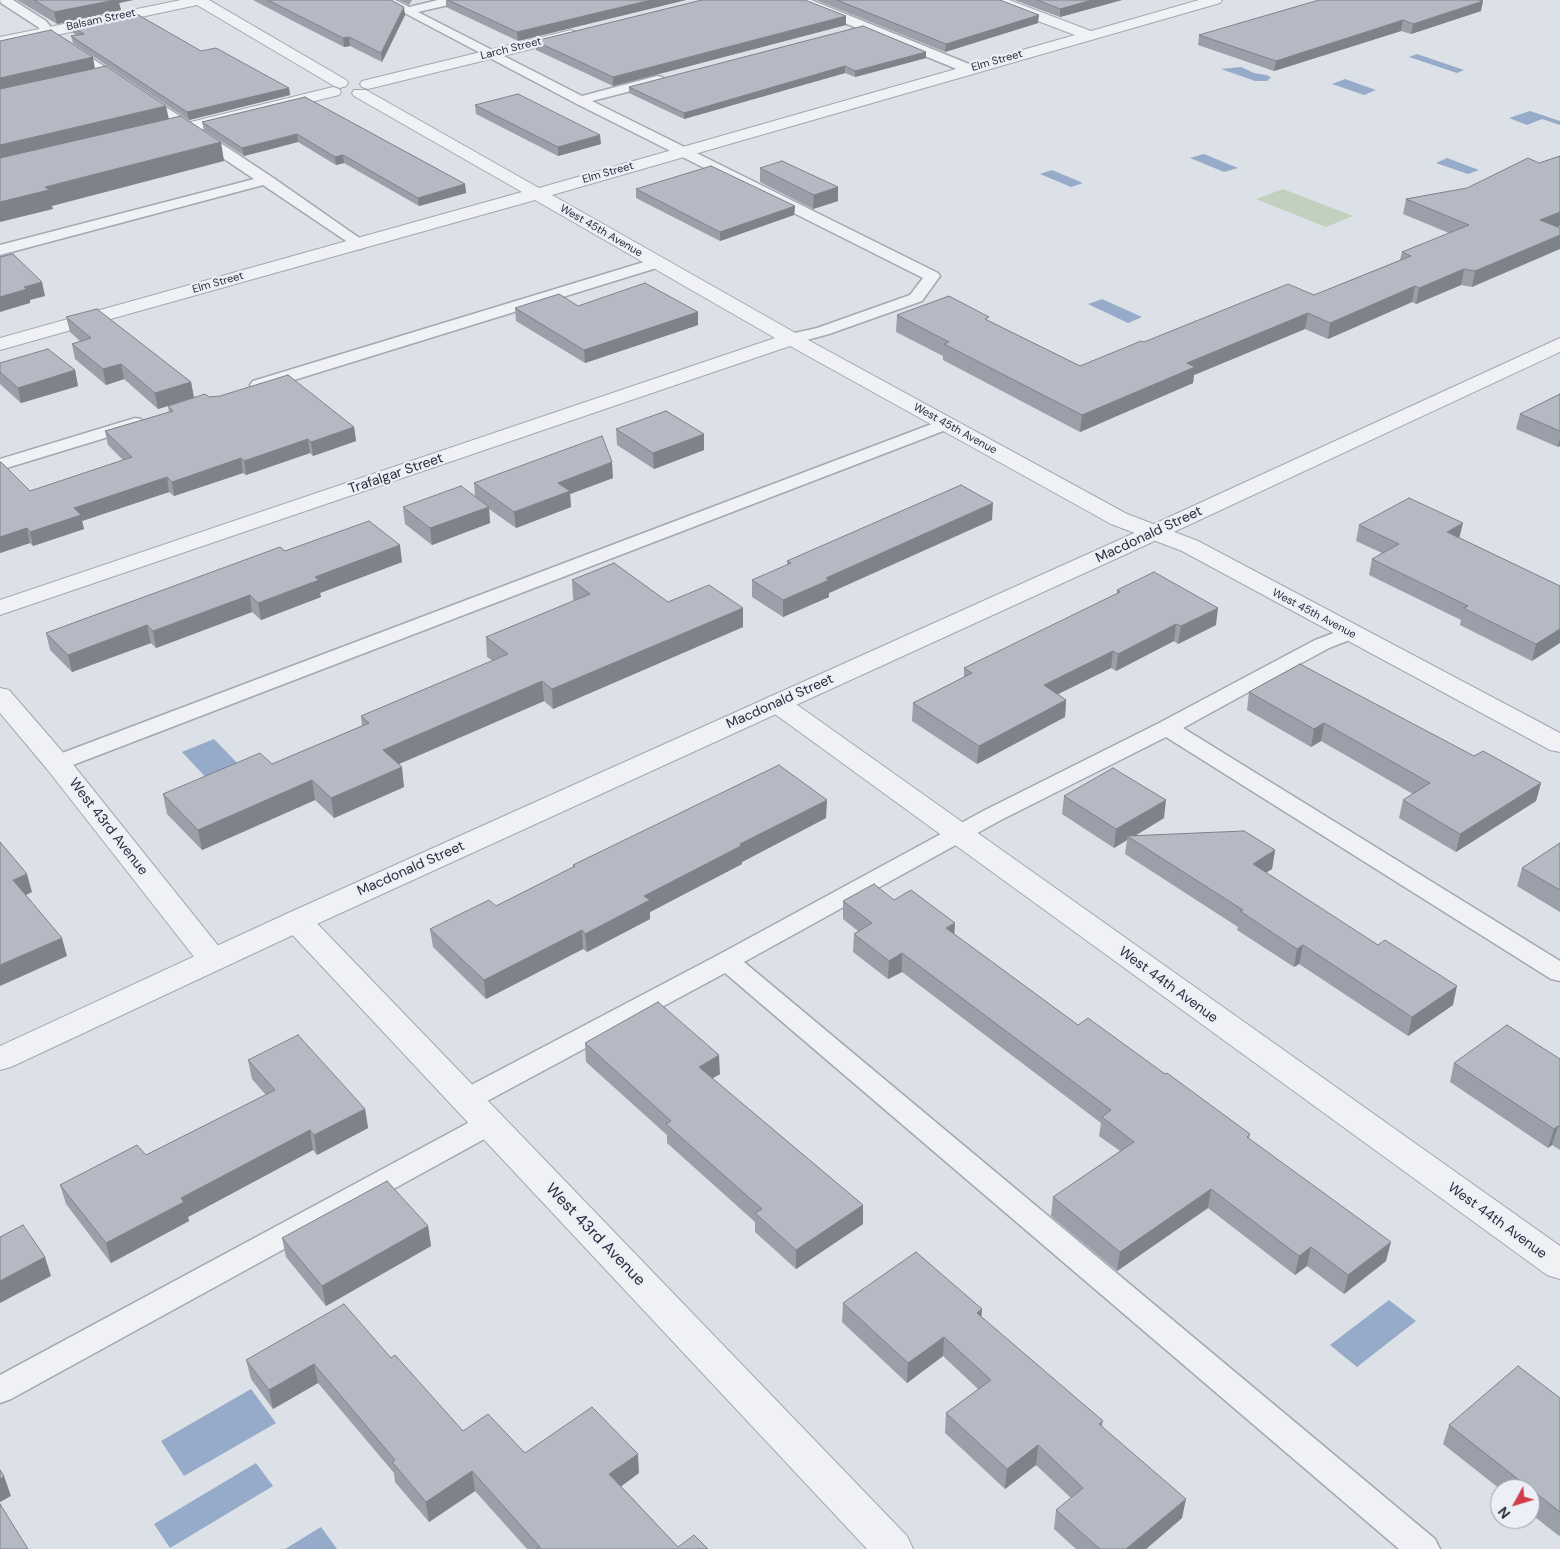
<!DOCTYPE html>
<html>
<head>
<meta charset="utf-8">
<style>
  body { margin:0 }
  #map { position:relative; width:1560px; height:1549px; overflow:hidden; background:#dce0e7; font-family:"DM Sans",sans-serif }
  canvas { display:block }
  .north { position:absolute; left:1490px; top:1479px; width:50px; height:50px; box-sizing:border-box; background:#eceff5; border:1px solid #9da1ac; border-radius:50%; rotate:231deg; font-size:14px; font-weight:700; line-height:20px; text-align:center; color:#262d3e }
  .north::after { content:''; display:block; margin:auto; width:18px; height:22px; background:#d13c48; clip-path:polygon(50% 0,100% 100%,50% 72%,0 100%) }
</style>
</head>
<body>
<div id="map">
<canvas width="1560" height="1549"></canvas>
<div class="north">N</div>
</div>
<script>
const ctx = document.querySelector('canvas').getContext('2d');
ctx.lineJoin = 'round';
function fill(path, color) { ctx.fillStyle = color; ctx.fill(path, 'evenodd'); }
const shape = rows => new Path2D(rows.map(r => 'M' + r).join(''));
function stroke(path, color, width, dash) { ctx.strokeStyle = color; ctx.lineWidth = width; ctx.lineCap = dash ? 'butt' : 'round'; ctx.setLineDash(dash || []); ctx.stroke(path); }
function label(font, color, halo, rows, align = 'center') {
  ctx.font = font + ' "DM Sans",sans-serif'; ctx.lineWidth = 4.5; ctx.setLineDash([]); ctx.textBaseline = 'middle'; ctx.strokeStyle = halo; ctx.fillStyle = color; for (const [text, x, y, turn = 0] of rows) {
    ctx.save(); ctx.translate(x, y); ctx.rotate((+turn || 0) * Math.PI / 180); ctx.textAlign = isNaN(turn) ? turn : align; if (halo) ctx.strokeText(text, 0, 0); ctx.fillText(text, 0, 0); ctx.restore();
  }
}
const green = shape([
  [1283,189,1353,216,1326,227,1256,199]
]);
const water = shape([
  [1417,54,1464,70,1457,73,1409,57],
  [1241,67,1254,73,1266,75,1271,77,1267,81,1255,81,1221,69],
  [1345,79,1376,90,1364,95,1332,84],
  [1530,111,1560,121,1560,125,1542,119,1527,125,1509,118],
  [1204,154,1238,168,1224,172,1190,158],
  [1447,158,1479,170,1468,174,1436,163],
  [1052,170,1083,183,1071,187,1040,174],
  [1102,299,1142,317,1128,323,1088,304],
  [214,739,245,771,212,784,182,752],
  [1389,1300,1416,1321,1357,1367,1330,1345],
  [251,1389,276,1423,184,1476,161,1441],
  [256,1463,273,1486,170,1548,154,1524],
  [321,1527,337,1549,285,1549]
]);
const service = shape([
  [0,0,13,0,46,21,58,36,272,177,368,244,365,247,360,249,355,247,263,185,0,255,0,245,254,179,50,42,38,27,1,3,0,0],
  [380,0,395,0,409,7,438,0,459,0,457,3,418,12,582,96,657,76,662,77,664,80,662,83,592,101,938,273,940,276,922,301,829,334,792,344,786,343,784,339,786,335,817,328,910,295,923,278,575,103,380,0],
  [794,0,811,0,974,66,975,69,974,72,964,72,796,3,794,0],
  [657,258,663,260,665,263,663,266,265,389,259,390,253,389,250,385,253,381,657,258],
  [135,418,141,419,144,423,141,427,0,470,0,459,135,418],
  [945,419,951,420,954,424,951,428,65,768,57,770,49,768,46,763,49,758,945,419],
  [1350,627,1357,629,1360,633,1357,637,1329,648,1183,728,1560,961,1560,981,1551,979,1166,737,1001,820,744,962,1435,1539,1440,1549,1399,1549,725,973,476,1107,466,1110,456,1107,453,1100,456,1093,718,955,985,810,1159,723,1315,640,1350,627],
  [489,1114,499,1117,503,1124,499,1131,11,1399,0,1403,0,1375,479,1117,489,1114]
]);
const minor = shape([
  [181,0,209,0,346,80,348,83,346,86,340,88,334,86,197,5,0,47,0,37,181,0],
  [988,0,1009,0,1091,31,1199,0,1222,0,1220,3,552,195,799,335,1127,514,1198,541,1560,733,1560,752,1550,750,1182,551,1111,524,790,346,0,615,0,600,775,338,535,200,0,350,0,338,522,192,354,96,352,93,354,90,366,90,539,188,1075,35,990,3,988,0],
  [571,30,576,32,579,35,576,38,368,89,362,87,360,84,362,81,571,30],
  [333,87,339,89,341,92,339,95,160,140,154,139,152,135,154,131,333,87],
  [0,688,9,690,67,757,224,953,228,960,224,967,213,970,202,967,47,769,0,713,0,688],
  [777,695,786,697,1560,1246,1560,1279,1547,1275,768,709,764,703,768,697,777,695],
  [297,911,308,914,907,1536,913,1549,867,1549,286,928,282,921,286,914,297,911]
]);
const tertiary = shape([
  [1560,338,1560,352,1135,550,308,928,11,1067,0,1070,0,1046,286,914,1119,540,1560,338]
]);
const wall = shape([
  [17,0,133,0,119,3,121,10,57,24],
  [253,0,391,0,405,15,382,62,350,46,344,47,295,22],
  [399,0,412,0,409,5],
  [446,0,686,0,518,41,446,7],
  [816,0,1000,0,1038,23,945,52],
  [1014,0,1122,0,1060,17],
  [1481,11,1411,34,1401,31,1274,71,1198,45,1199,35],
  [846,25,613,86,536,50,535,41],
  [72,26,201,51,289,88,290,95,189,120,73,43,71,36,76,35,73,33],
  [926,52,926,58,855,77,845,73,684,119,629,93,629,87],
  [305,97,465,184,466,193,419,206,344,163,336,165,298,142,244,156,204,130,202,122],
  [475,105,601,144,558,156,476,114],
  [1560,156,1560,226,1472,287,1461,285,1416,304,1412,302,1328,339,1305,329,1194,375,1193,383,1080,432,943,360,943,356,896,332,897,315,989,321,1080,366,1144,342,1314,295,1400,260,1402,252,1449,233,1403,214,1406,199,1467,188],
  [760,168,838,187,838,201,813,209,760,182],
  [636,189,795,206,794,215,720,241,636,198],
  [515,308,698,312,698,325,585,363,516,321],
  [66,317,191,382,194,398,158,409,124,379,106,385,75,359,72,344,80,341,70,332],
  [0,363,75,370,78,386,21,403,0,384],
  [1560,394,1560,446,1558,447,1516,429,1520,414],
  [209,397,354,427,356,441,313,456,310,453,246,475,243,473,174,496,169,492,82,521,84,529,33,546,30,543,0,553,0,462,30,491,123,460,108,445,105,431,169,412,168,406],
  [616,429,704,450,654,469,617,445],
  [613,478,570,494,571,507,516,528,489,509,490,523,432,545,405,524,403,507,475,497,474,483],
  [992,520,829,593,829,597,783,617,752,597,752,580,787,565,787,561],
  [1359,525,1460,538,1560,586,1532,661,1460,625,1461,620,1369,575,1372,559,1382,553,1356,541],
  [285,551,402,562,320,593,321,597,261,620,252,612,156,648,151,643,72,672,50,650,46,633],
  [572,580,668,602,743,608,743,627,553,709,544,701,399,764,404,787,334,818,315,800,202,850,167,814,163,794,272,764,362,726,361,716,493,661,487,657,486,637,575,601,573,599],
  [1117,590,1216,625,1178,644,1174,641,1116,671,1111,668,1058,694,1066,700,1065,717,977,764,912,721,913,703,964,677,964,668,1117,594],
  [1249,692,1474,756,1541,783,1536,801,1456,852,1399,818,1403,800,1413,794,1321,741,1311,747,1247,710],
  [1064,796,1164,818,1135,836,1275,850,1272,869,1266,872,1453,1005,1408,1036,1299,964,1294,967,1237,930,1238,927,1125,854,1127,840,1114,848,1062,814],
  [826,818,742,862,742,864,650,912,650,919,587,952,583,949,486,999,433,947,430,929,496,906,573,868,573,865],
  [1560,843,1560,912,1517,886,1522,868],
  [894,900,954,934,1078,1025,1165,1074,1250,1134,1249,1139,1386,1261,1344,1294,1307,1266,1295,1275,1208,1208,1117,1271,1051,1216,1053,1197,1120,1151,1099,1136,1101,1123,902,972,888,979,853,952,854,934,858,931,843,919,843,901],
  [585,1043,720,1074,712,1078,863,1205,863,1224,796,1269,755,1232,755,1222,667,1143,667,1135,586,1062],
  [1560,1059,1560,1150,1552,1145,1548,1148,1450,1082,1454,1063],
  [248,1060,365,1109,368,1128,317,1155,313,1150,188,1217,189,1221,111,1263,66,1204,60,1185,146,1155,266,1095,252,1079],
  [428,1226,431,1246,326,1306,286,1257,282,1238],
  [843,1303,982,1309,981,1317,1103,1421,1102,1426,1182,1518,1146,1549,1076,1549,1054,1529,1056,1510,1071,1498,1036,1465,1005,1489,945,1433,946,1413,978,1389,943,1356,907,1383,842,1322],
  [391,1358,463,1431,525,1453,639,1473,621,1486,678,1547,708,1549,527,1549,475,1491,429,1522,395,1482,394,1473,318,1383,273,1409,251,1379,246,1360],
  [1560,1398,1560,1535,1559,1536,1530,1513,1530,1489,1500,1489,1443,1444,1449,1425]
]);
const shadedWall = shape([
  [110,0,133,0,119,3,121,10,57,24,54,12],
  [651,0,686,0,518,41,517,32],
  [1092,0,1122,0,1060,17,1060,9],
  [1483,1,1481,11,1411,34,1413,24],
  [404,7,405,15,382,62,381,53],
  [1039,15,1038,23,945,52,946,44],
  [846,16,846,25,613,86,613,77],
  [1403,20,1401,31,1274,71,1276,61],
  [349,37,350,46,344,47,343,38],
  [926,52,926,58,855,77,855,71],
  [93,57,96,75,0,97,0,78],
  [845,66,845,73,684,119,684,113],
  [289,88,290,95,189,120,187,112],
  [166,106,170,124,0,165,0,145],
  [297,134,298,142,244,156,242,148],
  [600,135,601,144,558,156,558,147],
  [221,142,224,161,52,206,53,209,0,222,0,202,45,187],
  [343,155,344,163,336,165,335,157],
  [465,184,466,193,419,206,418,198],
  [838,187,838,201,813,209,814,195],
  [795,206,794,215,720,241,720,232],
  [1560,212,1560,226,1537,236,1540,220],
  [1560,235,1560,249,1472,287,1475,271],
  [1464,269,1461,285,1416,304,1419,288],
  [42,282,45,296,30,300,30,303,0,312,0,297,24,287],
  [1415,286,1412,302,1328,339,1330,323],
  [698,312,698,325,585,363,584,350],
  [1308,313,1305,329,1194,375,1193,383,1080,432,1082,415,1187,363],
  [121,364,124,379,106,385,103,369],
  [75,370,78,386,21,403,18,388],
  [191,382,194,398,158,409,155,393],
  [354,427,356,441,313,456,311,442],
  [704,434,704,450,654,469,653,453],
  [1560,438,1560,446,1558,447],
  [308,439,310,453,246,475,244,461],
  [241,458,243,473,174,496,172,482],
  [612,462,613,478,570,494,571,507,516,528,514,512,558,483],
  [167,477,169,492,82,521,84,529,33,546,30,532,74,508],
  [993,503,992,520,829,593,829,597,783,617,783,600,826,578],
  [489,507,490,523,432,545,430,528],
  [1463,523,1459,539,1447,532],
  [27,528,30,543,0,553,0,537],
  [400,545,402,562,320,593,321,597,261,620,258,603,315,577],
  [250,595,252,612,156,648,153,631],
  [743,608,743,627,553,709,552,689],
  [1218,608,1216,625,1178,644,1181,626],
  [1176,624,1174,641,1116,671,1118,654],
  [147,625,151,643,72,672,68,655],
  [1560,629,1560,643,1532,661,1536,644],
  [1113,651,1111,668,1042,702,1044,685],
  [542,681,544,701,385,770,383,750],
  [1066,700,1065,717,977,764,979,746],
  [1324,723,1321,741,1311,747,1314,729],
  [402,767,404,787,334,818,331,798],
  [312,780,315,800,202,850,198,830],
  [1541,783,1536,801,1456,852,1460,834],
  [827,800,826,818,742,862,742,864,650,912,650,919,587,952,585,934,644,896,740,844],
  [1166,800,1164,818,1131,838,1127,836,1127,840,1114,848,1116,829],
  [1275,850,1272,869,1250,883,1253,864],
  [27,874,32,892,18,899,13,880],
  [955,923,954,942,946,928],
  [582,930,583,949,486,999,484,980],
  [62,938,67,956,0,986,0,965],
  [1303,945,1299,964,1294,967,1297,949],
  [902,953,902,972,888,979,889,961],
  [1457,986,1453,1005,1408,1036,1412,1017],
  [719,1055,720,1074,700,1086,699,1067],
  [365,1109,368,1128,317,1155,314,1135],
  [1558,1126,1552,1145,1548,1148,1554,1129],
  [310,1130,313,1150,188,1217,189,1221,111,1263,106,1243,181,1198],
  [1211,1189,1208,1208,1117,1271,1120,1252],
  [863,1205,863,1224,796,1269,796,1250],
  [428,1226,431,1246,326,1306,322,1286],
  [1391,1242,1386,1261,1344,1294,1348,1275],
  [1311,1247,1307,1266,1295,1275,1299,1256],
  [45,1257,51,1276,0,1303,0,1281],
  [982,1309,980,1328,977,1313],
  [944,1337,943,1356,907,1383,908,1363],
  [314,1364,318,1383,273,1409,269,1390],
  [1038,1445,1036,1465,1005,1489,1007,1469],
  [638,1454,639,1473,611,1494,609,1474],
  [472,1471,475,1491,429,1522,426,1502],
  [4,1476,11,1496,0,1502,0,1479],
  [1186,1499,1182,1518,1146,1549,1126,1549]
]);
const building = shape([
  [34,0,115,0,54,12,34,0],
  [268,0,391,0,404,7,381,53,349,37,343,38,268,0],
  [448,0,651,0,517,32,448,0],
  [702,0,805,0,846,16,613,77,535,41,702,0],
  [837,0,1000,0,1039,15,946,44,837,0],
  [1037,0,1092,0,1060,9,1037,0],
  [1319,0,1479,0,1483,1,1413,24,1403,20,1276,61,1199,35,1319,0],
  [135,13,201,51,216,48,289,88,187,112,71,36,84,34,72,26,135,13],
  [863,26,926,52,855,71,845,66,684,113,629,87,863,26],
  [51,30,93,57,0,78,0,41,51,30],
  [106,66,166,106,0,145,0,89,106,66],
  [518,94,600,135,558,147,475,105,518,94],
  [305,97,465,184,418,198,343,155,335,157,297,134,242,148,202,122,305,97],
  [181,116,221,142,45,187,49,190,0,202,0,158,181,116],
  [1560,156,1560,212,1540,220,1560,228,1560,235,1475,271,1464,269,1419,288,1415,286,1330,323,1308,313,1187,363,1195,367,1082,415,944,344,949,342,897,315,949,296,989,317,985,319,1080,366,1141,341,1144,342,1288,284,1314,295,1411,256,1402,252,1469,225,1406,199,1467,188,1528,158,1539,163,1560,156],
  [782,161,838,187,814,195,760,168,782,161],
  [711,166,795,206,720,232,636,189,711,166],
  [13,254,42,282,24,287,27,289,0,297,0,257,13,254],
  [645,283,698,312,584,350,515,308,559,294,578,306,645,283],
  [97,309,191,382,155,393,121,364,103,369,72,344,91,338,66,317,97,309],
  [48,349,75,370,18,388,0,372,0,363,48,349],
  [288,375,354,427,311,442,308,439,244,461,241,458,172,482,167,477,74,508,81,515,30,532,27,528,0,537,0,462,1,462,30,491,132,457,105,431,173,411,168,406,205,394,209,397,220,396,288,375],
  [1560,394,1560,431,1520,414,1560,394],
  [666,411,704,434,653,453,616,429,666,411],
  [602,436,612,462,558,483,570,491,514,512,474,483,602,436],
  [961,485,993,503,826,578,829,580,783,600,752,580,791,563,787,561,961,485],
  [461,486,489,507,430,528,403,507,461,486],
  [1409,498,1463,523,1447,532,1560,586,1560,629,1536,644,1463,608,1468,606,1372,559,1399,544,1359,525,1409,498],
  [369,521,400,545,315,577,319,580,258,603,250,595,153,631,147,625,68,655,46,633,280,547,285,551,369,521],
  [614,563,668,602,709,585,743,608,552,689,542,681,383,750,402,767,331,798,312,780,198,830,163,794,260,753,272,764,369,723,361,716,508,654,486,637,590,594,572,580,614,563],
  [1154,572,1218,608,1181,626,1176,624,1118,654,1113,651,1044,685,1066,700,979,746,913,703,972,673,964,668,1120,592,1117,590,1154,572],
  [1300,664,1474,756,1483,751,1541,783,1460,834,1403,800,1430,783,1324,723,1314,729,1249,692,1300,664],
  [779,765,827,800,740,844,741,846,644,896,650,900,585,934,582,930,484,980,430,929,489,900,496,906,575,866,573,865,779,765],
  [1113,768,1166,800,1116,829,1064,796,1113,768],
  [1244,831,1275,850,1253,864,1378,945,1385,940,1457,986,1412,1017,1303,945,1297,949,1240,911,1243,910,1127,836,1244,831],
  [0,842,27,874,13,880,62,938,0,965,0,842],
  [1560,843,1560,890,1522,868,1560,843],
  [874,884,894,900,911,890,955,923,946,928,1078,1025,1088,1018,1165,1074,1167,1073,1250,1134,1247,1137,1391,1242,1348,1275,1311,1247,1299,1256,1211,1189,1120,1252,1053,1197,1134,1142,1102,1117,1111,1110,902,953,889,961,854,934,872,923,843,901,874,884],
  [658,1002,719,1055,699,1067,863,1205,796,1250,755,1213,762,1209,666,1124,671,1121,585,1043,658,1002],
  [1507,1025,1560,1059,1560,1127,1558,1126,1554,1129,1454,1063,1507,1025],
  [298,1035,365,1109,314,1135,310,1130,181,1198,184,1202,106,1243,60,1185,137,1145,146,1155,275,1090,248,1060,298,1035],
  [387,1181,428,1226,322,1286,282,1238,387,1181],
  [23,1225,45,1257,0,1281,0,1237,23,1225],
  [916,1252,982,1309,977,1313,1103,1421,1099,1424,1186,1499,1126,1549,1100,1549,1056,1510,1083,1488,1038,1445,1007,1469,946,1413,991,1380,944,1337,908,1363,843,1303,916,1252],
  [344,1304,391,1358,395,1355,463,1431,488,1414,525,1453,592,1407,638,1454,609,1474,678,1547,694,1535,708,1549,536,1549,540,1547,472,1471,426,1502,392,1462,395,1460,314,1364,269,1390,246,1360,344,1304],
  [1518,1366,1560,1398,1560,1512,1449,1425,1518,1366],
  [0,1470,4,1476,0,1479,0,1470],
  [0,1504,28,1549,0,1549,0,1504]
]);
const farStreetnames = [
  ["Balsam Street",101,20,-12],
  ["Larch Street",511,49,-14],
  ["Elm Street",997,61,-16],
  ["Elm Street",608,173,-16],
  ["West 45th Avenue",601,231,30],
  ["Elm Street",218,283,-16],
  ["West 45th Avenue",955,429,29],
  ["West 45th Avenue",1314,614,28]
];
const streetNames = [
  ["Trafalgar Street",396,474,-19],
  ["Macdonald Street",1149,535,-25],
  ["Macdonald Street",780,702,-24],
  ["West 43rd Avenue",108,827,52],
  ["Macdonald Street",411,869,-24],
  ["West 44th Avenue",1168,985,36],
  ["West 44th Avenue",1497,1221,36]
];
const nearStreetnames = [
  ["West 43rd Avenue",595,1235,46]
];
fill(green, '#c1d1bd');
fill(water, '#96abc9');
stroke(service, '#a2a7b1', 3);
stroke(minor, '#a2a7b1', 2);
stroke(tertiary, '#a2a7b1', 2);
fill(service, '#eff1f5');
fill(minor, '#eff1f5');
fill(tertiary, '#eff1f5');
fill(wall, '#9b9fa9');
fill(shadedWall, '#7e8289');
fill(building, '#b4b9c4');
stroke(building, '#7e8289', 1);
label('11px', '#262d3e', '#eceff5', farStreetnames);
label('14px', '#262d3e', '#eceff5', streetNames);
label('16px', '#262d3e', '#eceff5', nearStreetnames);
</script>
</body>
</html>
